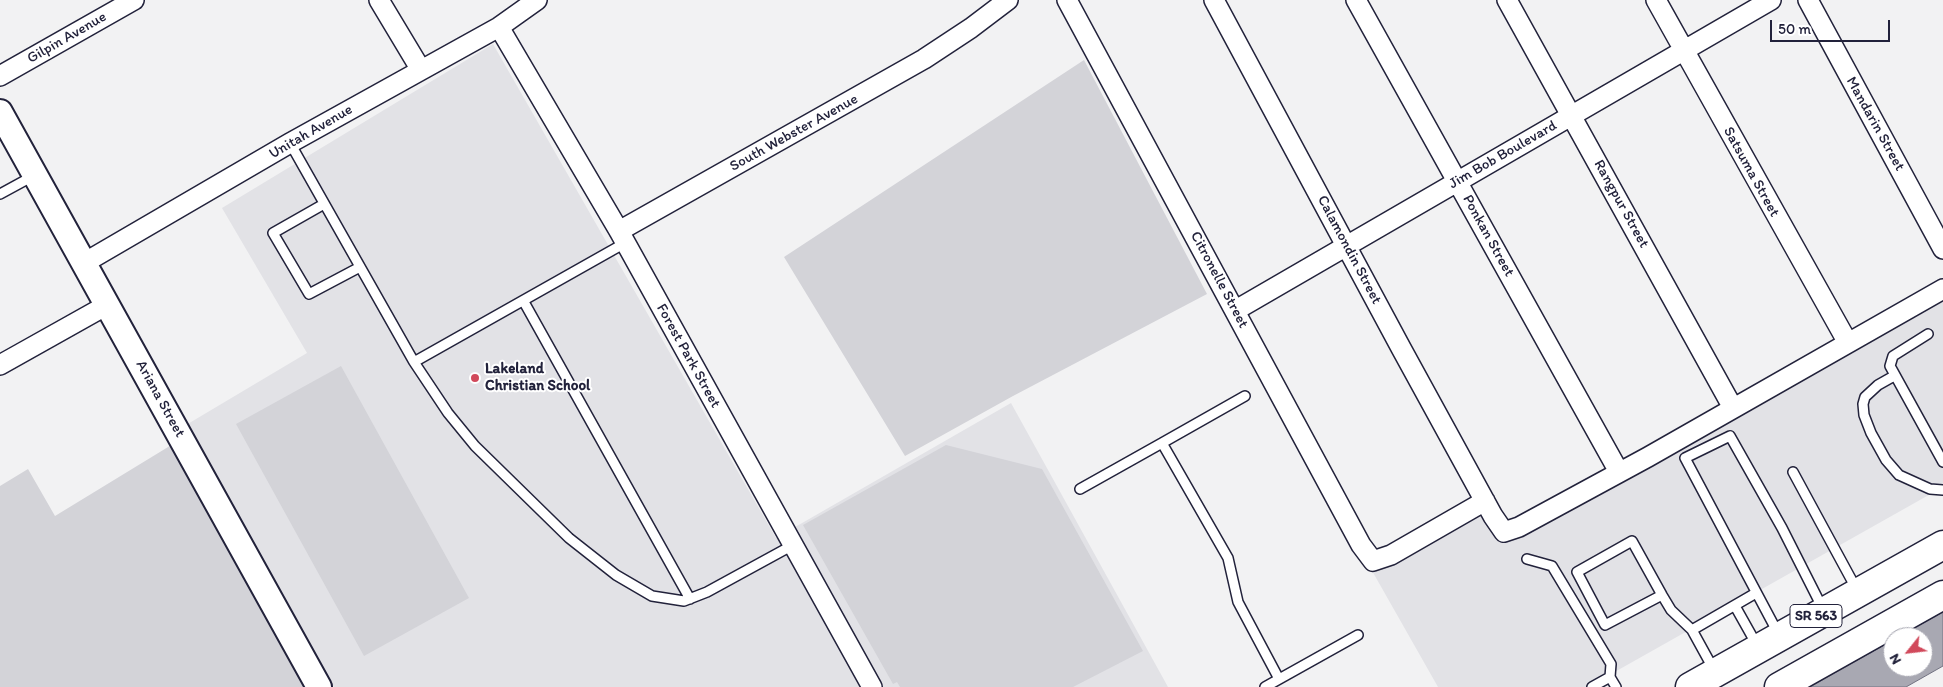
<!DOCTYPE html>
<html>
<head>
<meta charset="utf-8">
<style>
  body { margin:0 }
  #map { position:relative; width:1943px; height:687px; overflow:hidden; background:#f2f2f3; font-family:Itim,sans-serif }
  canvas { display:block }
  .north { position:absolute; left:1883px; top:627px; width:50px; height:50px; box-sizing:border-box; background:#fff; border:1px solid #a7a7b1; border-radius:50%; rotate:241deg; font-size:14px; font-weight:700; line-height:20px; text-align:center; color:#22223b }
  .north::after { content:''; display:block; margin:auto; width:18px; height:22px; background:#d1495b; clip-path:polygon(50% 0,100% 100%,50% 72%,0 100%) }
  .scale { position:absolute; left:1770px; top:20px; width:120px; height:22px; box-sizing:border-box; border:2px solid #22223b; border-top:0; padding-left:6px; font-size:15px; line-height:18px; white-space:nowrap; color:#22223b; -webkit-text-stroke:4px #fff; paint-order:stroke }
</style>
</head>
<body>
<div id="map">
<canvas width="1943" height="687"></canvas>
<div class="north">N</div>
<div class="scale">50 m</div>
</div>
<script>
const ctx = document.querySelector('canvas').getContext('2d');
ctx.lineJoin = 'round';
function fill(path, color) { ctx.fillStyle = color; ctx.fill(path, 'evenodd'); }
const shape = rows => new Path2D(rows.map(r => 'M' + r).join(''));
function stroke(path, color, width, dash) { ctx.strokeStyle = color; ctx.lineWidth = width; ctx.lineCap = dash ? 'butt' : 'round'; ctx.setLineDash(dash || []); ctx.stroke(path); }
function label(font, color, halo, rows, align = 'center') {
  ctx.font = font + ' Itim,sans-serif'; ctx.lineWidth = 4; ctx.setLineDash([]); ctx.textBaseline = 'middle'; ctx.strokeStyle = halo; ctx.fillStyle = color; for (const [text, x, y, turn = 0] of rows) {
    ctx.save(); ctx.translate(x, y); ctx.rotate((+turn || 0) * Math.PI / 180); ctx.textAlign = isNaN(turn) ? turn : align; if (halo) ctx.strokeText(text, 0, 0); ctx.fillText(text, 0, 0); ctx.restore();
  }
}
const built = shape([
  [493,44,776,538,1011,403,1168,687,334,687,186,425,307,353,222,208],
  [1943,298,1943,487,1588,687,1438,687,1371,569,1481,513,1496,537]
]);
const green = shape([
  [1084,60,1207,294,1013,396,905,456,784,257],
  [341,366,469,598,364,656,236,424],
  [173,444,308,687,0,687,0,486,28,469,55,516],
  [946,445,1042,469,1143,651,1073,687,900,687,897,682,893,684,803,525]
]);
const water = shape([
  [1943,612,1943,666,1906,687,1810,687,1893,640,1893,667,1923,667,1923,637,1898,637,1943,612]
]);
const service = shape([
  [290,143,414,362,448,413,475,446,569,538,616,575,652,596,684,601,707,592,793,545],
  [0,194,35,175],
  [324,204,273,233,309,294,360,267],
  [524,302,690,599],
  [1928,334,1893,356,1890,366,1943,462],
  [414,362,625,243],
  [1894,376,1878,385,1865,397,1863,404,1864,415,1871,433,1886,460,1899,475,1930,489,1943,490],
  [1162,443,1245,396],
  [1793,472,1857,590],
  [1080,489,1162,443,1228,558,1238,602,1279,679],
  [1527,559,1552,566,1611,664,1610,677,1616,687],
  [1662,595,1605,625,1577,572,1632,541,1662,595,1671,610,1692,630,1714,670],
  [1735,606,1758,647],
  [1692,630,1756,593],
  [1779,635,1685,458,1730,436,1782,528,1823,609],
  [1265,687,1358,635],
  [1592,687,1610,677]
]);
const minor = shape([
  [379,0,421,70],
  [1067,0,1361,545,1373,561,1391,555,1485,501],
  [1214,0,1401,348,1493,516,1504,532,1519,527,1648,457,1943,289],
  [1356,0,1619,472],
  [1507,0,1733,408],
  [1656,0,1848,343],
  [1808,0,1943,249],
  [499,27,619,231,872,687],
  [0,76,134,0],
  [619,231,924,59,971,28,1008,0],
  [84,263,290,143,499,27,537,0],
  [1236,310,1771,0],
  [0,365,107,305]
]);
const tertiary = shape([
  [0,112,319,687]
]);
const primary = shape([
  [1690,687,1943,545],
  [1779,687,1943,595]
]);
const markers = [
  [475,378,5,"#d1495b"]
];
const shields = [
  [1816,616,52]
];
const shieldNames = [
  ["SR 563",1816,616]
];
const streetNames = [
  ["Gilpin Avenue",67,38,-30],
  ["Mandarin Street",1875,124,61],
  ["Unitah Avenue",311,132,-30],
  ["South Webster Avenue",794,133,-29],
  ["Jim Bob Boulevard",1503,155,-30],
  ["Satsuma Street",1751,172,61],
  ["Rangpur Street",1621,204,61],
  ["Ponkan Street",1488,236,61],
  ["Calamondin Street",1349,250,62],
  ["Citronelle Street",1219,280,62],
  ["Forest Park Street",688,356,61],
  ["Ariana Street",160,399,61]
];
const poiNames = [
  ["Lakeland",485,369],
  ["Christian School",485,386]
];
fill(built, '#e2e2e6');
fill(green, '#d3d3d8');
fill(water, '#a8a8b2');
stroke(water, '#727282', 1);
stroke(service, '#22223b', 12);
stroke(minor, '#22223b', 22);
stroke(tertiary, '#22223b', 28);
stroke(primary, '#22223b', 31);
stroke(service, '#fff', 9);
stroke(minor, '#fff', 19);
stroke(tertiary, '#fff', 24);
stroke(primary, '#fff', 28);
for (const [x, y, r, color] of markers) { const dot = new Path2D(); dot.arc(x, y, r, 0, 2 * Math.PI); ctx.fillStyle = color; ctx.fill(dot); stroke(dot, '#fff', 2); }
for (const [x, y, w] of shields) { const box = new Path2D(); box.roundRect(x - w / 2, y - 11.5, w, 23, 4); ctx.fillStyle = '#fff'; ctx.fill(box); stroke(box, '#22223b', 1); }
label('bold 14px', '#22223b', null, shieldNames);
label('15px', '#22223b', '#fff', streetNames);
label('bold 15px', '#22223b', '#fff', poiNames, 'left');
</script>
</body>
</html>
